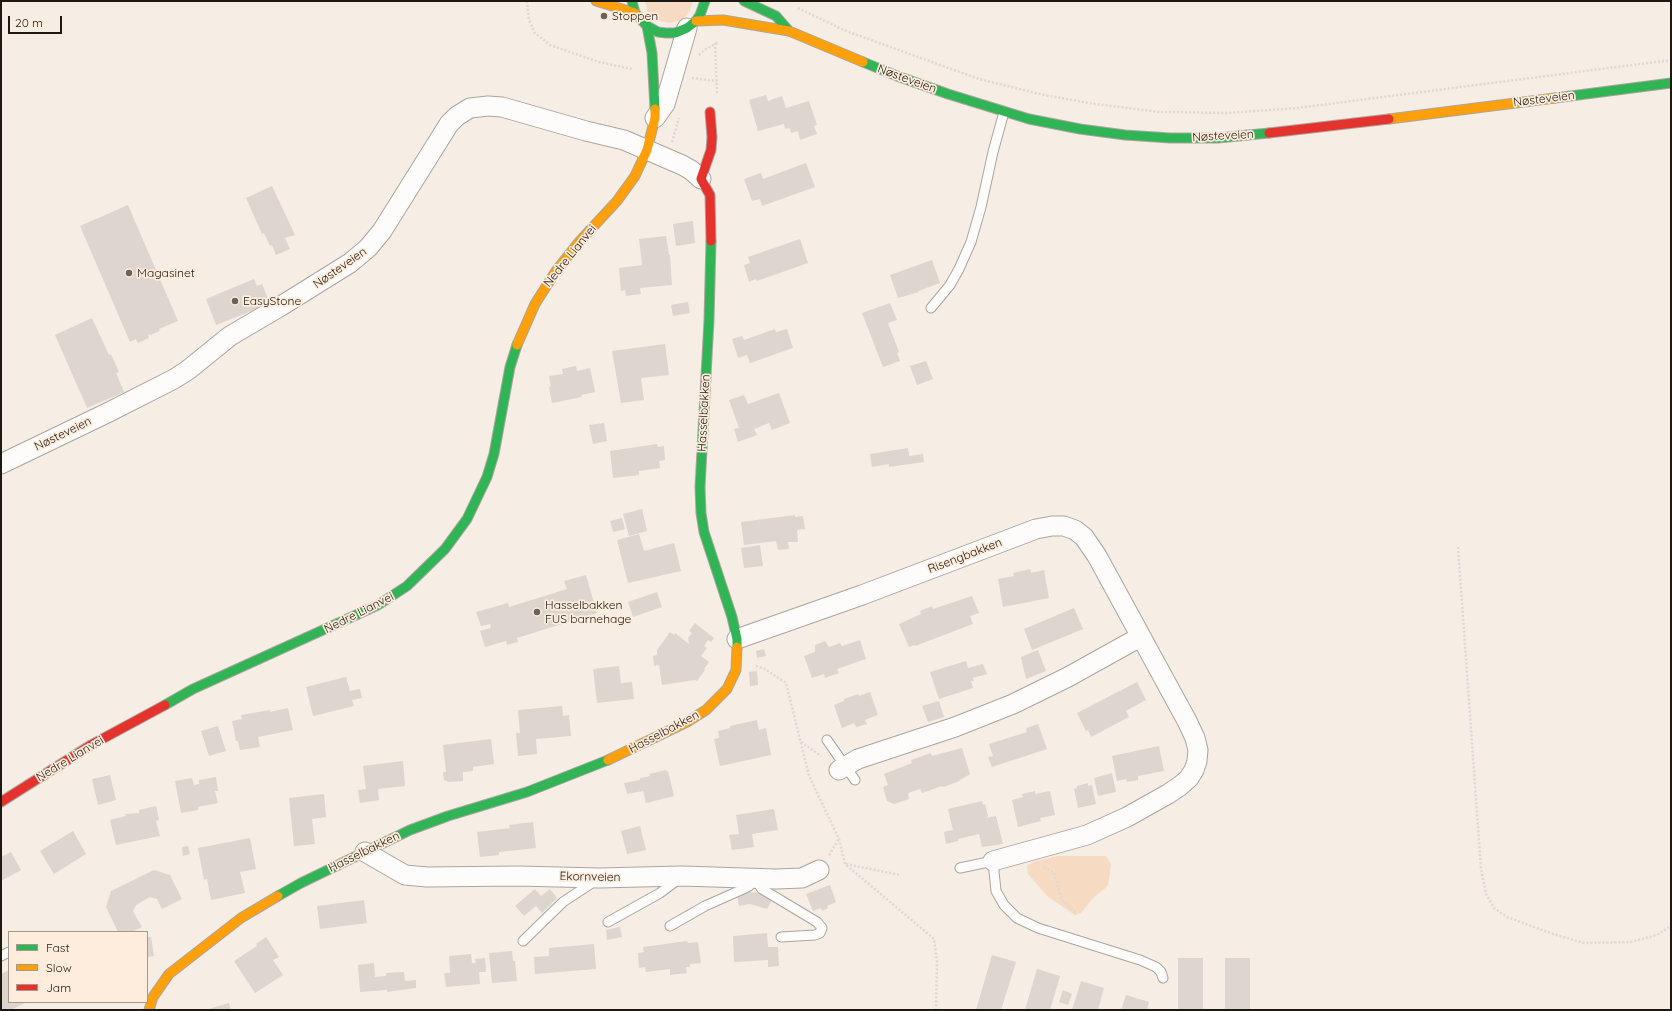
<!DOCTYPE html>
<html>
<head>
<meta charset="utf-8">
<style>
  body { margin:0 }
  #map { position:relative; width:1672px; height:1011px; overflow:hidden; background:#f6ede4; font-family:Quicksand,sans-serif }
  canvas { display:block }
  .frame { position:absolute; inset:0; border:2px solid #1e1812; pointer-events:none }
  .legend { position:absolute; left:8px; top:931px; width:140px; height:72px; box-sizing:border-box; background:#feecdc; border:1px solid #a4978b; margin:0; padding:5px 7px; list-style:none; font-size:12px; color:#1e1812 }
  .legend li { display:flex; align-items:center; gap:8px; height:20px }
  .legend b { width:20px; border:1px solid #a4978b }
  .scale { position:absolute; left:8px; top:16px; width:54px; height:18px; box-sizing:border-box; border:2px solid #1e1812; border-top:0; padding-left:5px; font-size:12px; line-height:14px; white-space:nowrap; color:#1e1812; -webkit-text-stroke:3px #feecdc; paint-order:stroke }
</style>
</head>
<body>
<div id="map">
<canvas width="1672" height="1011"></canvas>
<div class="frame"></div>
<ul class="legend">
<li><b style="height:5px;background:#30b455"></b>Fast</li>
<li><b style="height:5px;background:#ff9f0a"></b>Slow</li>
<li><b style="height:5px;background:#e5322d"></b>Jam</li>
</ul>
<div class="scale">20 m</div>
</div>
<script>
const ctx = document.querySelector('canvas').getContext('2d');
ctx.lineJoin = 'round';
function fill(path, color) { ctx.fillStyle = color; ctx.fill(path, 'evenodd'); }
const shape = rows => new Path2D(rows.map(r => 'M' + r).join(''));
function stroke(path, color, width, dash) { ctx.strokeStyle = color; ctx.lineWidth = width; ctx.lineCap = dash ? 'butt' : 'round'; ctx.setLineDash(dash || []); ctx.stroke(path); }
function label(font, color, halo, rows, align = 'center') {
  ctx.font = font + ' Quicksand,sans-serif'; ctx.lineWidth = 3.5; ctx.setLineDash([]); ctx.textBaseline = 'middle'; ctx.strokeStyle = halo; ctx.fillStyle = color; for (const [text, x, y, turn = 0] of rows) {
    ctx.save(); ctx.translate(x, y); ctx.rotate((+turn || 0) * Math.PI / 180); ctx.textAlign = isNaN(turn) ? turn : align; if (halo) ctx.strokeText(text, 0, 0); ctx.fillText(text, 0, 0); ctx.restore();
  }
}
const green = shape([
  [645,1,693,1,690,10,685,17,678,21,669,23,661,21,654,17,648,12],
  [1058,856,1106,856,1111,864,1108,886,1094,897,1081,913,1075,915,1048,897,1028,874,1027,865,1036,861]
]);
const building = shape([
  [766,95,768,101,782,96,786,108,809,101,817,125,814,126,817,134,800,140,798,131,791,133,790,128,785,129,784,124,758,131,749,100],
  [806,163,815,187,762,206,760,199,752,201,744,179,761,173,763,179],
  [272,186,295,235,285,238,290,249,276,255,272,245,270,246,264,233,262,234,246,198],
  [128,205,178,321,159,329,160,331,150,335,148,334,149,338,138,343,136,339,130,342,80,226],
  [693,221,695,243,676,246,673,224],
  [666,236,669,255,670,255,672,285,640,288,641,294,626,296,625,290,621,291,619,268,642,265,639,239],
  [800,239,808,263,757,281,756,279,749,282,744,265,750,263,748,257],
  [932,260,940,283,918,291,919,292,898,298,890,275],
  [254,279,257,286,262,284,268,299,259,303,261,307,216,325,206,299],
  [688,302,690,313,673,316,671,305],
  [890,303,897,320,888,323,899,352,897,353,900,361,883,367,862,313],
  [92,318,109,355,111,354,119,372,116,373,124,392,87,408,55,335],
  [775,329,776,332,787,329,793,348,750,363,747,355,738,358,732,339,742,336,744,340],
  [665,344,669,375,641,378,644,400,621,403,612,351],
  [926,361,933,379,917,385,910,366],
  [576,366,577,371,590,368,595,392,581,395,582,397,552,403,549,387,551,386,549,376,563,374,562,369],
  [779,393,790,423,772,430,769,423,754,429,757,435,738,442,734,429,739,428,729,400,744,395,748,404],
  [604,423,607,441,593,444,589,425],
  [657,444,658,447,664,446,665,460,659,461,660,468,639,471,639,475,613,478,610,451],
  [908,448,909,456,923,454,924,462,889,467,889,464,872,467,870,454],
  [642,509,647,531,629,536,623,514],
  [795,515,795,517,803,516,805,529,797,530,798,542,788,542,789,549,778,550,776,541,744,545,741,522],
  [622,518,625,529,613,532,610,521],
  [639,534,644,551,674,543,681,571,628,583,617,540],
  [760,545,763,566,744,568,741,548],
  [1030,569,1031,573,1044,570,1049,598,1003,607,998,579,1014,576,1013,573],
  [586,575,597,613,517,638,518,642,507,645,506,641,485,647,480,631,491,628,490,624,481,626,476,612,508,603,509,607,567,589,564,581],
  [657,592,662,607,633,617,628,602],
  [972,596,979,613,970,616,973,624,915,646,915,645,909,647,899,624,921,614,920,611,932,606,933,609],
  [1074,608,1083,629,1032,650,1024,629],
  [695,623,714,638,711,642,708,640,704,646,707,648,701,656,709,662,704,669,705,670,697,681,695,680,662,685,659,665,654,666,653,656,657,655,657,650,670,632,674,635,675,633,689,644,688,638,692,633,689,631],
  [860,640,866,659,837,669,839,673,825,678,824,674,812,678,804,656,815,652,815,645,825,641,829,647,840,643,842,646],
  [764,649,766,656,757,658,756,651],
  [1038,650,1046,671,1026,679,1021,657],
  [966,661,968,668,983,664,987,674,973,678,974,681,971,681,973,688,939,699,930,672],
  [619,666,621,683,632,682,634,699,597,703,593,669],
  [757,671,758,685,750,686,749,672],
  [346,677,350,691,360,689,362,698,352,700,354,706,313,716,306,687],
  [1137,682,1146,700,1126,711,1129,717,1091,737,1088,730,1086,731,1077,713],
  [870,692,878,715,865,720,867,724,856,727,854,723,842,728,834,705,844,701,844,699,858,694,859,696],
  [939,701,944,717,928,722,922,706],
  [562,706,563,716,569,715,571,736,536,739,537,754,518,756,516,733,520,733,518,710],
  [288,708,293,730,258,737,260,747,240,750,238,741,236,741,232,721,242,719,241,715,270,710,270,712],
  [757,720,759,730,766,728,771,755,720,766,714,739,719,738,718,731,730,728,730,726],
  [1038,724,1047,749,992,767,988,757,993,756,989,744,1027,732,1026,728],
  [218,726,226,751,209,756,201,731],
  [491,739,494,764,473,767,473,771,463,772,463,781,449,782,444,780,443,772,446,772,443,745],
  [1159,746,1164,771,1138,776,1138,780,1127,782,1126,779,1117,781,1112,756],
  [962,748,970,774,957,782,943,787,942,786,922,793,920,789,908,793,909,799,894,804,887,801,883,787,888,785,884,774,912,763,911,760,931,753,932,756],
  [403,761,405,786,378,789,379,800,360,803,358,790,366,789,363,766],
  [666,770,667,772,668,771,674,796,646,803,643,791,627,794,624,783,640,780,640,778,650,776,649,774],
  [1112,773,1116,792,1098,796,1094,778],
  [110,775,116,800,98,805,92,779],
  [216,777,218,791,215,791,218,803,198,807,198,810,181,813,175,781,192,778,194,785,199,784,199,780],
  [1088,783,1088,786,1092,785,1096,804,1078,808,1074,789,1077,788,1077,786],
  [1035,791,1035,794,1050,791,1055,815,1040,818,1041,821,1018,827,1012,800,1023,797,1022,794],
  [324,794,326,817,312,819,315,844,294,846,289,798],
  [982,801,983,805,985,804,988,816,986,818,996,816,1003,844,982,847,979,834,958,839,958,841,946,844,944,832,953,830,948,809],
  [156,806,159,820,156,821,160,836,116,845,110,820,126,816,125,814,139,813,139,810],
  [774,809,778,830,752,834,754,847,732,850,729,835,739,834,736,815],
  [533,822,536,848,499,852,499,855,480,857,477,832,510,828,509,825],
  [640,826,646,850,627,854,621,831],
  [73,831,86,854,54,874,40,851],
  [250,838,256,869,240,872,245,893,211,900,207,879,204,880,198,848],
  [188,846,190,854,183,856,182,847],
  [11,852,21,870,1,881,1,857],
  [154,870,170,875,182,899,162,909,157,899,150,897,136,905,133,911,142,927,132,932,118,932,106,907,111,891],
  [830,885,836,902,827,906,828,908,822,911,821,908,813,911,806,894],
  [535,889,541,896,550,889,557,898,542,913,536,906,524,916,515,906],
  [749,892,760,893,772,900,767,909,750,904,739,906,737,896],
  [364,900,367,923,320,929,317,906],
  [620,927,622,937,607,940,606,930],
  [767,933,768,947,778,947,779,966,768,967,768,960,734,962,733,936],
  [147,937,151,937,154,956,147,957],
  [266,937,279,957,273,960,283,975,255,993,234,961,257,946,256,944],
  [687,941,688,943,698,942,701,963,690,964,690,967,686,967,687,973,670,975,670,969,646,972,645,967,639,968,638,953,644,952,643,947],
  [594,944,596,969,535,974,534,957,549,956,549,948],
  [512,951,513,961,515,961,517,981,492,983,489,953],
  [471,954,472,963,476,963,475,959,485,958,486,972,479,972,480,984,446,987,444,973,450,973,449,956],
  [992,955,1016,962,1001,1010,976,1010],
  [1178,958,1203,958,1203,1010,1178,1010],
  [1225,958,1250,958,1250,1010,1225,1010],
  [374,963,375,977,386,976,386,973,404,972,405,981,416,980,416,988,387,992,387,990,360,992,358,965],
  [1037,969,1060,976,1050,1010,1025,1010],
  [9,970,9,1002,27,1002,11,1010,1,1010,1,974],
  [1081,981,1104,988,1098,1010,1072,1010],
  [1063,990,1072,994,1068,1005,1059,1002],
  [1126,995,1149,1002,1147,1010,1121,1010],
  [229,1003,231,1010,205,1010]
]);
const path = shape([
  [527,1,529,20,535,33,550,45,599,62,632,69],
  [798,8,846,31,979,79,1044,95,1095,104,1160,112,1227,113,1297,108,1671,60],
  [715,43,717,94],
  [699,55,706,49,719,42],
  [692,78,717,81],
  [672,142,679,118],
  [1458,547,1481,869,1486,894,1494,908,1507,917,1553,934,1584,943,1631,942,1657,935,1671,926],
  [756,666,765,669,786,683,809,776,839,839,845,864,934,939,937,961,936,1010],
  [801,742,821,756],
  [829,855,839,839],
  [846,864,900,875],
  [1044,867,1054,873,1062,900,1076,913]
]);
const lane = shape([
  [931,308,950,285,959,269,971,242,981,207,993,152,1004,112],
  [827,740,855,780],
  [960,868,993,861,996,891,1004,905,1017,918,1038,928,1140,960,1156,967,1161,972,1163,978],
  [608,922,660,893,680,878],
  [670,926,705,906,741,890,749,886,754,878,762,889,817,922,822,928,820,933,815,935,781,937],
  [523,941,563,902,595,881],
  [1,956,9,952]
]);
const street = shape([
  [655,118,665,104,687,28],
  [1,464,107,413,174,379,188,370,230,336,281,306,350,263,368,248,382,231,449,124,457,116,470,108,488,106,502,107,586,131,624,140,682,165,691,170,701,179],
  [737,639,862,595,1036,529,1052,526,1064,526,1075,530,1084,537,1097,556,1187,721,1195,738,1198,750,1197,761,1194,770,1189,778,1180,786,1168,794,1127,817,1087,835,993,861],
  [839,770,858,759,955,727,1013,704,1068,677,1140,637],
  [365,852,405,875,427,877,518,876,599,878,682,876,776,879,802,878,819,870]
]);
const fast = shape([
  [632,1,635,13,647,26,658,32,666,33,675,33,687,28,696,21,700,15,705,1],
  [744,1,776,16,789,31],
  [647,26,652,53,655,109],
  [863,62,897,76,948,94,1029,119,1080,129,1125,135,1170,138,1218,138,1269,133],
  [1555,98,1671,83],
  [711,241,709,320,700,487,701,513,704,532,732,617,737,639,737,647],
  [165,705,193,689,378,605,407,586,445,549,467,519,487,477,494,454,510,367,517,345],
  [278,896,301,883,410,830,448,816,527,792,608,760]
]);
const slow = shape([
  [596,1,635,13],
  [696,21,723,20,789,31,863,62],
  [1389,119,1555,98],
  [517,345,535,304,556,271,579,242,617,201,635,176,647,150,655,118,655,109],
  [608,760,687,722,706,710,727,689,736,670,737,647],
  [149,1010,153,997,169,974,241,918,278,896]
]);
const jam = shape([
  [710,112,712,137,711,150,701,179,710,195,711,241],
  [1269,133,1389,119],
  [1,802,91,745,165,705]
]);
const markers = [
  [604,16,4,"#6a635c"],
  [129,273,4,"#6a635c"],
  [235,301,4,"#6a635c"],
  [537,612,4,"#6a635c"]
];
const poiNames = [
  ["Stoppen",612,16],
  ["Magasinet",137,273],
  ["EasyStone",243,301],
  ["Hasselbakken",545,605],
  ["FUS barnehage",545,619]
];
const streetNames = [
  ["Nøsteveien",907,79,20],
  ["Nøsteveien",1544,99,-7],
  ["Nøsteveien",1223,136,-3],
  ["Nedre Lianvei",570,256,-51],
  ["Nøsteveien",340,268,-35],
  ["Hasselbakken",704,413,-87],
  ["Nøsteveien",63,434,-26],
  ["Risengbakken",965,556,-21],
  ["Nedre Lianvei",359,613,-27],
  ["Hasselbakken",664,732,-28],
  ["Nedre Lianvei",70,759,-31],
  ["Hasselbakken",364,852,-26],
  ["Ekornveien",590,877,1]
];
fill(green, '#f6dbc2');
fill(building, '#ddd6cf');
stroke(lane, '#aca59e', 11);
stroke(street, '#aca59e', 21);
stroke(fast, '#aca59e', 11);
stroke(slow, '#aca59e', 11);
stroke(jam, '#aca59e', 11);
stroke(path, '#dcd9d6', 2.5, [2, 2]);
stroke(lane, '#fefcfb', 9);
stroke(street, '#fefcfb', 19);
stroke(fast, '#30b455', 9);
stroke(slow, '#ff9f0a', 9);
stroke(jam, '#e5322d', 9);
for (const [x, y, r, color] of markers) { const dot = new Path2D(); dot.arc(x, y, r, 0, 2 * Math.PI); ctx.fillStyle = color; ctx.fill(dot); stroke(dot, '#feecdc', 1.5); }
label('12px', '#1e1812', '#feecdc', poiNames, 'left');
label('12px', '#1e1812', '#feecdc', streetNames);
</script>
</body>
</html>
